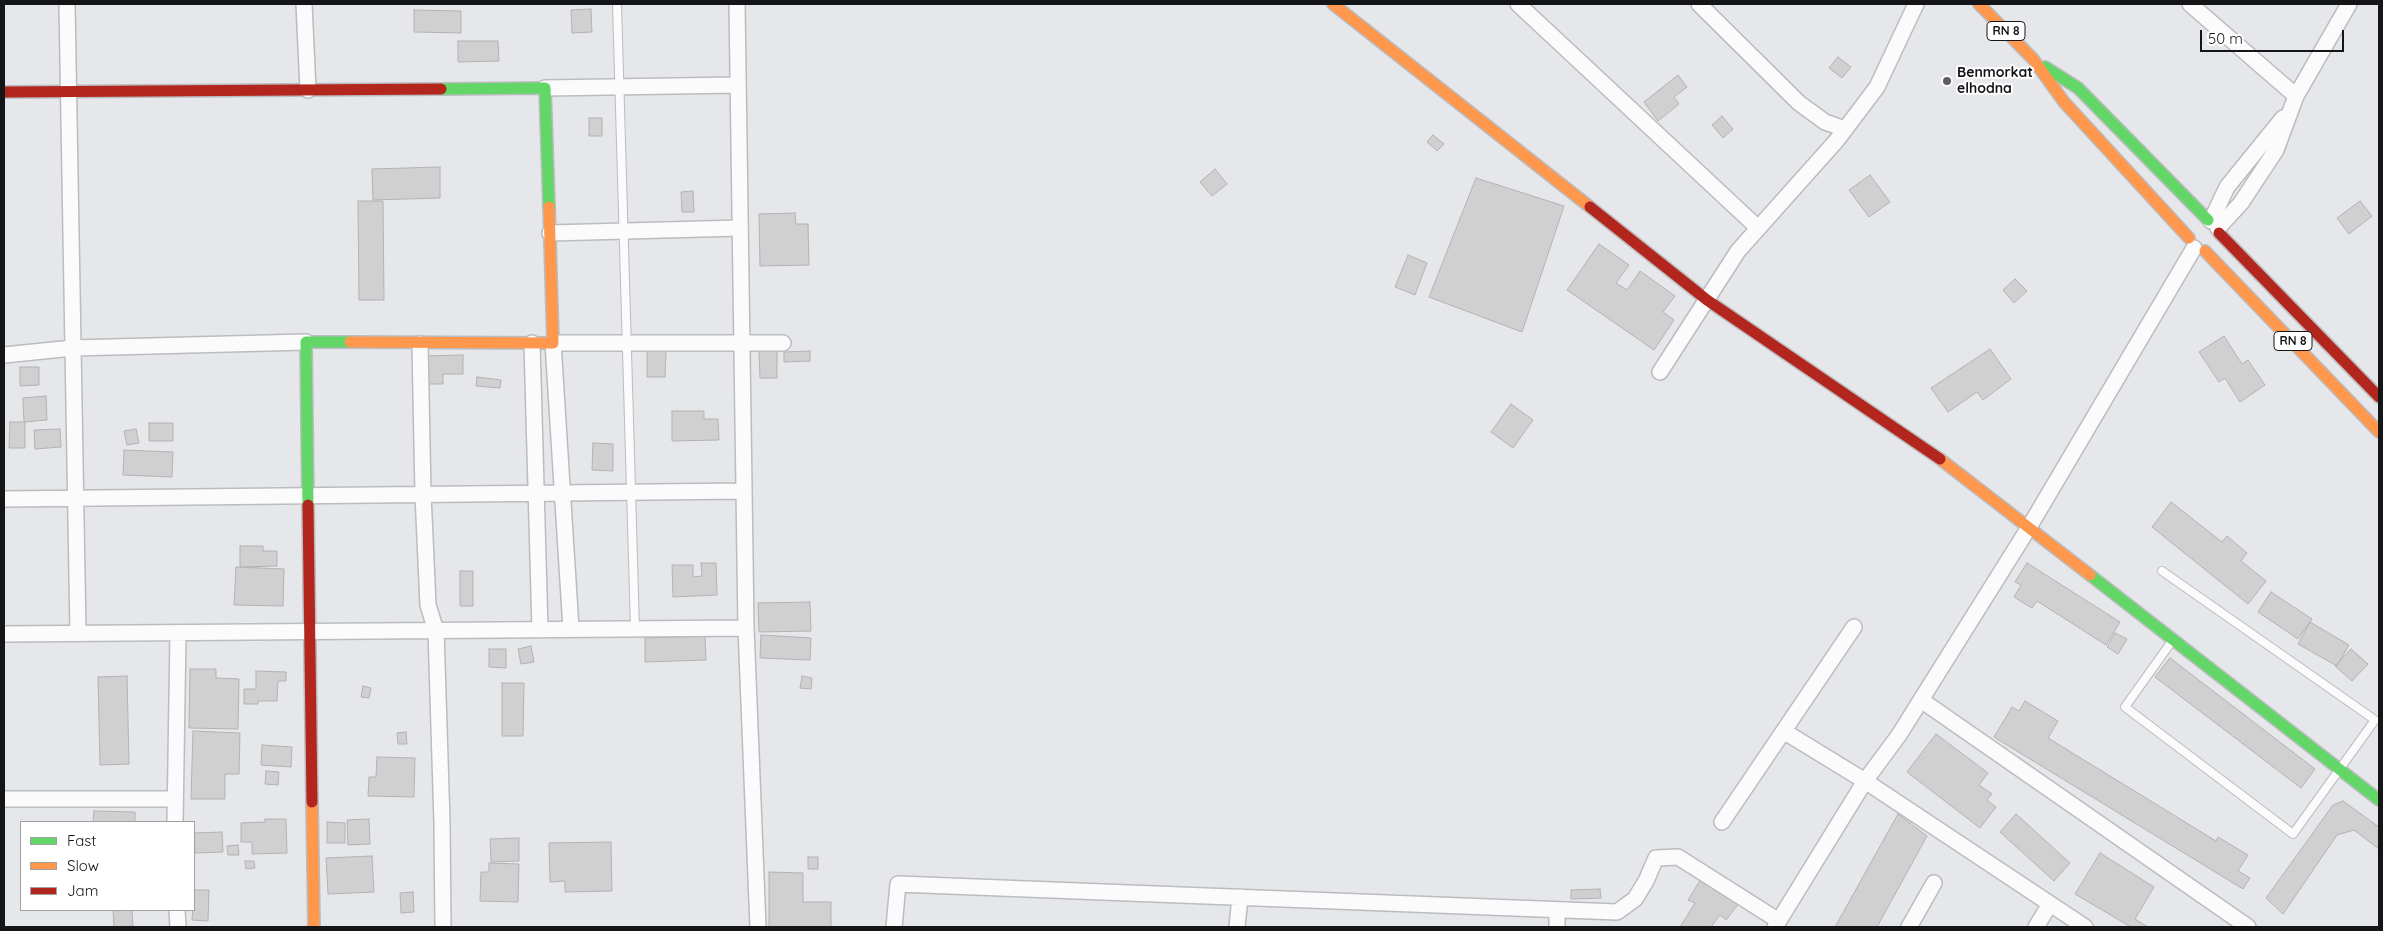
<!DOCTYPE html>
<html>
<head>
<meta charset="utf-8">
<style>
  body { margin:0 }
  #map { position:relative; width:2383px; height:931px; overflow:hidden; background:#e5e7ea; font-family:Quicksand,sans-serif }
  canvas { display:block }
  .frame { position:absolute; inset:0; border:5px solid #131517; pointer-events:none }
  .legend { position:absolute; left:20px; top:821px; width:175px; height:90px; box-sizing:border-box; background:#fff; border:1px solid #a1a1a2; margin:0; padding:6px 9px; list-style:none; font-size:15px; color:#131517 }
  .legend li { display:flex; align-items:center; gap:10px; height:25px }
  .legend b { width:25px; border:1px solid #a1a1a2 }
  .scale { position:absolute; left:2200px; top:30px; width:144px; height:22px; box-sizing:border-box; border:2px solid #131517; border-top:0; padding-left:6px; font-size:15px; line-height:18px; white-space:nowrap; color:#131517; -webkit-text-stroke:4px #fff; paint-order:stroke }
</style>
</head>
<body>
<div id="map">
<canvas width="2383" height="931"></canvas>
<div class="frame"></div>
<ul class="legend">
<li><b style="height:6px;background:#63d668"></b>Fast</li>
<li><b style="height:6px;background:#ff974d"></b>Slow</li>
<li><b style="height:6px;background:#b3261e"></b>Jam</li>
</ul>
<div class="scale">50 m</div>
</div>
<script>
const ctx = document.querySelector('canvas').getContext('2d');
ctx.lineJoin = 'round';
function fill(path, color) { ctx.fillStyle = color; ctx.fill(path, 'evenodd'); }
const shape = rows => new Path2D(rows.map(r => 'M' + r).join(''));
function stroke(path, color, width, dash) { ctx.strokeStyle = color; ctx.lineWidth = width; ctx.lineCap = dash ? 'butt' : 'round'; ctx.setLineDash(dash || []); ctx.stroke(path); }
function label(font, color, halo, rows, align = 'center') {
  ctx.font = font + ' Quicksand,sans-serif'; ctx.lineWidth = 4; ctx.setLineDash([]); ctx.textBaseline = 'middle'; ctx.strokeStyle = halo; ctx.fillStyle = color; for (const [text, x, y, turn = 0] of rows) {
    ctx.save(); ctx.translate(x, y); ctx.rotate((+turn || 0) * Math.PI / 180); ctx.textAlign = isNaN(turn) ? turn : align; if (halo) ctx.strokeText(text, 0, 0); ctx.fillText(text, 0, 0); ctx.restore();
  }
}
const building = shape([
  [591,9,592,32,572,33,571,10,591,9],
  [414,10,461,11,461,33,414,32,414,10],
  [458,41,498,41,499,61,458,62,458,41],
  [1838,57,1851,67,1842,78,1829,68,1838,57],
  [1678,75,1687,87,1674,97,1679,104,1658,121,1644,102,1678,75],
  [1722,116,1733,129,1723,138,1712,125,1722,116],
  [589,118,602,118,602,136,589,136,589,118],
  [1433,135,1444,144,1437,151,1427,142,1433,135],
  [440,167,440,198,373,200,372,169,440,167],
  [1215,169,1227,184,1212,196,1200,182,1215,169],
  [1870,175,1890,202,1869,217,1849,190,1870,175],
  [1476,178,1564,206,1522,332,1429,297,1476,178],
  [693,191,694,212,682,212,681,192,693,191],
  [358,201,383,201,384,300,359,300,358,201],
  [2360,201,2372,216,2349,234,2337,218,2360,201],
  [795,213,796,224,808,224,809,265,760,266,759,214,795,213],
  [1599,244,1629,265,1616,283,1627,290,1640,271,1675,296,1663,312,1674,320,1654,350,1567,290,1599,244],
  [1408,255,1427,263,1415,295,1395,287,1408,255],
  [2015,279,2027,291,2014,303,2003,290,2015,279],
  [2224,336,2242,364,2248,360,2265,385,2240,402,2225,378,2219,382,2199,352,2224,336],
  [1990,349,2011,379,1983,400,1977,392,1948,412,1931,388,1990,349],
  [647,350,666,351,665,377,647,377,647,350],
  [759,350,777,350,777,378,760,378,759,350],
  [810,351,810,361,784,362,784,352,810,351],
  [463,355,463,374,443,374,443,384,421,384,420,356,463,355],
  [20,367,39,367,39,385,20,386,20,367],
  [477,377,501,380,500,388,476,386,477,377],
  [46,396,47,420,24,422,23,398,46,396],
  [1511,404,1533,420,1513,448,1491,432,1511,404],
  [672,411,704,411,704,419,718,419,719,440,672,441,672,411],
  [10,422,25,422,25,448,9,448,10,422],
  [149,423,173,423,173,441,149,441,149,423],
  [60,429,61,447,35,449,34,430,60,429],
  [136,429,139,443,127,445,124,431,136,429],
  [593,443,613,444,613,471,592,470,593,443],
  [124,450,173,452,172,477,123,475,124,450],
  [2171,502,2222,542,2227,536,2247,553,2241,561,2266,581,2248,604,2152,527,2171,502],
  [240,546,263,546,263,551,277,551,277,566,240,567,240,546],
  [701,563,716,563,717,595,673,597,672,565,693,565,693,577,702,576,701,563],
  [2027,563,2120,622,2106,645,2037,601,2032,608,2014,597,2021,585,2015,582,2027,563],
  [236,567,284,569,283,606,234,605,236,567],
  [460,571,473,571,473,606,460,606,460,571],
  [2271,592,2312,619,2298,639,2258,612,2271,592],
  [810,602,811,631,759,632,758,603,810,602],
  [2310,622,2349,645,2337,666,2298,644,2310,622],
  [2115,633,2127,639,2118,654,2107,647,2115,633],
  [761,635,811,638,810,660,760,658,761,635],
  [705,636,706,660,645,662,645,638,705,636],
  [531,646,534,662,521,664,518,649,531,646],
  [489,649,506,649,506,668,489,667,489,649],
  [2351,649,2368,664,2352,681,2335,666,2351,649],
  [2170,658,2315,769,2301,788,2155,677,2170,658],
  [190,669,216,669,216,678,239,679,238,729,189,728,190,669],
  [256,671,286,672,286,681,278,681,277,701,258,701,258,704,244,704,244,689,256,689,256,671],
  [127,676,129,764,100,765,98,677,127,676],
  [802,676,812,678,811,689,800,688,802,676],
  [502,683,524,683,523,736,502,736,502,683],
  [363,686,371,688,369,698,361,697,363,686],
  [2025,701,2058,721,2048,738,2216,841,2218,837,2248,855,2238,871,2250,878,2243,889,1994,737,2012,707,2019,711,2025,701],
  [193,731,240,733,239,774,225,774,225,799,191,799,193,731],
  [406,732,407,744,398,744,397,733,406,732],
  [1936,734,1988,773,1979,785,1992,794,1987,800,1996,807,1980,828,1907,772,1936,734],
  [262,745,292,747,291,767,261,765,262,745],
  [377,757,415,758,414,797,368,796,369,777,376,777,377,757],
  [266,771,279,772,278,785,265,784,266,771],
  [2343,801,2379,827,2379,849,2354,830,2337,835,2283,914,2266,898,2333,805,2343,801],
  [94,811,135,812,135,822,93,822,94,811],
  [1898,814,1927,836,1877,927,1835,927,1898,814],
  [2016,814,2070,863,2054,881,2000,832,2016,814],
  [265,819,286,819,287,853,252,854,252,842,241,842,241,823,265,822,265,819],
  [369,819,370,844,348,845,347,820,369,819],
  [327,822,345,823,345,843,327,843,327,822],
  [222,832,223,852,195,853,194,833,222,832],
  [519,838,519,861,491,862,490,839,519,838],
  [611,842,612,891,565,892,565,881,550,882,549,843,611,842],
  [238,845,239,855,228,855,227,846,238,845],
  [2100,853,2154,887,2135,919,2148,927,2131,927,2075,894,2100,853],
  [372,856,374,892,328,894,326,858,372,856],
  [808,857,818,857,818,869,808,869,808,857],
  [245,861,254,861,255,868,246,869,245,861],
  [489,863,519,864,518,902,480,901,481,872,489,872,489,863],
  [769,872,803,873,803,902,831,902,831,927,769,927,769,872],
  [1701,879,1740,902,1726,920,1720,915,1711,927,1680,927,1695,903,1688,900,1701,879],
  [1600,889,1601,898,1571,899,1571,890,1600,889],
  [194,890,209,890,208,921,192,920,194,890],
  [413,892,414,912,401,913,400,893,413,892],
  [113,910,132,910,133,926,114,927,113,910]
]);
const lane = shape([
  [617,4,635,629],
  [2162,571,2375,720,2293,834,2125,707,2172,641]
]);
const street = shape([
  [67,4,78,633],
  [304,4,308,90],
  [737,4,746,628,758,927],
  [1518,4,1758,228],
  [1699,4,1799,103,1825,122,1845,129],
  [2190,4,2296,96],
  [545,88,738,85],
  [2211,221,2227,187,2283,118],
  [2218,228,2241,203,2276,150,2296,96,2349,4],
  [550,233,740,228],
  [532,343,540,630],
  [420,344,423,494,428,605,436,631,442,823,443,927],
  [4,355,73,348,306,342],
  [1660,372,1738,251,1837,140,1877,87,1916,4],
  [4,499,744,491],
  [571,629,553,343,783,343],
  [4,634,746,628],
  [1921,700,2248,927],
  [4,799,175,799],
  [175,822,178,634],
  [1722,822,1854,627],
  [177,910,178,927],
  [894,927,898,884,1617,912,1635,899,1646,881,1656,858,1678,857,1779,921],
  [1237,927,1240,897],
  [1557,927,1557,910],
  [1775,927,1865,781,1785,732],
  [1909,927,1934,883],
  [2036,927,2050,904],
  [2085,927,1865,781,1899,735,2028,529,2194,248]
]);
const fast = shape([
  [2045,67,2078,88,2208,220],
  [441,89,545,88,549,207],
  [308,505,306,342,350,342],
  [2090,575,2379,800]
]);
const slow = shape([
  [1333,4,1590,207],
  [1979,4,2033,59,2064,102,2189,238],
  [2205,251,2379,432],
  [350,342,553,343,549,207],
  [1940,459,2090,575],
  [312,802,314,927]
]);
const jam = shape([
  [4,92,441,89],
  [1590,207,1707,300,1940,459],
  [2219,233,2379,397],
  [308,505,312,802]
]);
const markers = [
  [1947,81,5,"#5c5e61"]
];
const shields = [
  [2006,31,38],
  [2293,341,38]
];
const shieldNames = [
  ["RN 8",2006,31],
  ["RN 8",2293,341]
];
const poiNames = [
  ["Benmorkat",1957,73],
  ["elhodna",1957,89]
];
fill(building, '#d1d0d1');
stroke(building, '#b2b2b3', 1);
stroke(lane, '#bbbcbf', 10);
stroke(street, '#bbbcbf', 18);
stroke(fast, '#bbbcbf', 14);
stroke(slow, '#bbbcbf', 14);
stroke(jam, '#bbbcbf', 14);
stroke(lane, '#fbfbfc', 8);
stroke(street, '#fbfbfc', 15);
stroke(fast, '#63d668', 11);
stroke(slow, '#ff974d', 11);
stroke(jam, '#b3261e', 11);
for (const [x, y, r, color] of markers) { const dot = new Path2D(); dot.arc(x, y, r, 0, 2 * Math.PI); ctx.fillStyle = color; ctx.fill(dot); stroke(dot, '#fff', 2); }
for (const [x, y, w] of shields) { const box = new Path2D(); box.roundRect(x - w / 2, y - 9.5, w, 19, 4); ctx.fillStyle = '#fff'; ctx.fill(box); stroke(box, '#131517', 1); }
label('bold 12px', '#131517', null, shieldNames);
label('bold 14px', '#131517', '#fff', poiNames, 'left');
</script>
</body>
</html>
